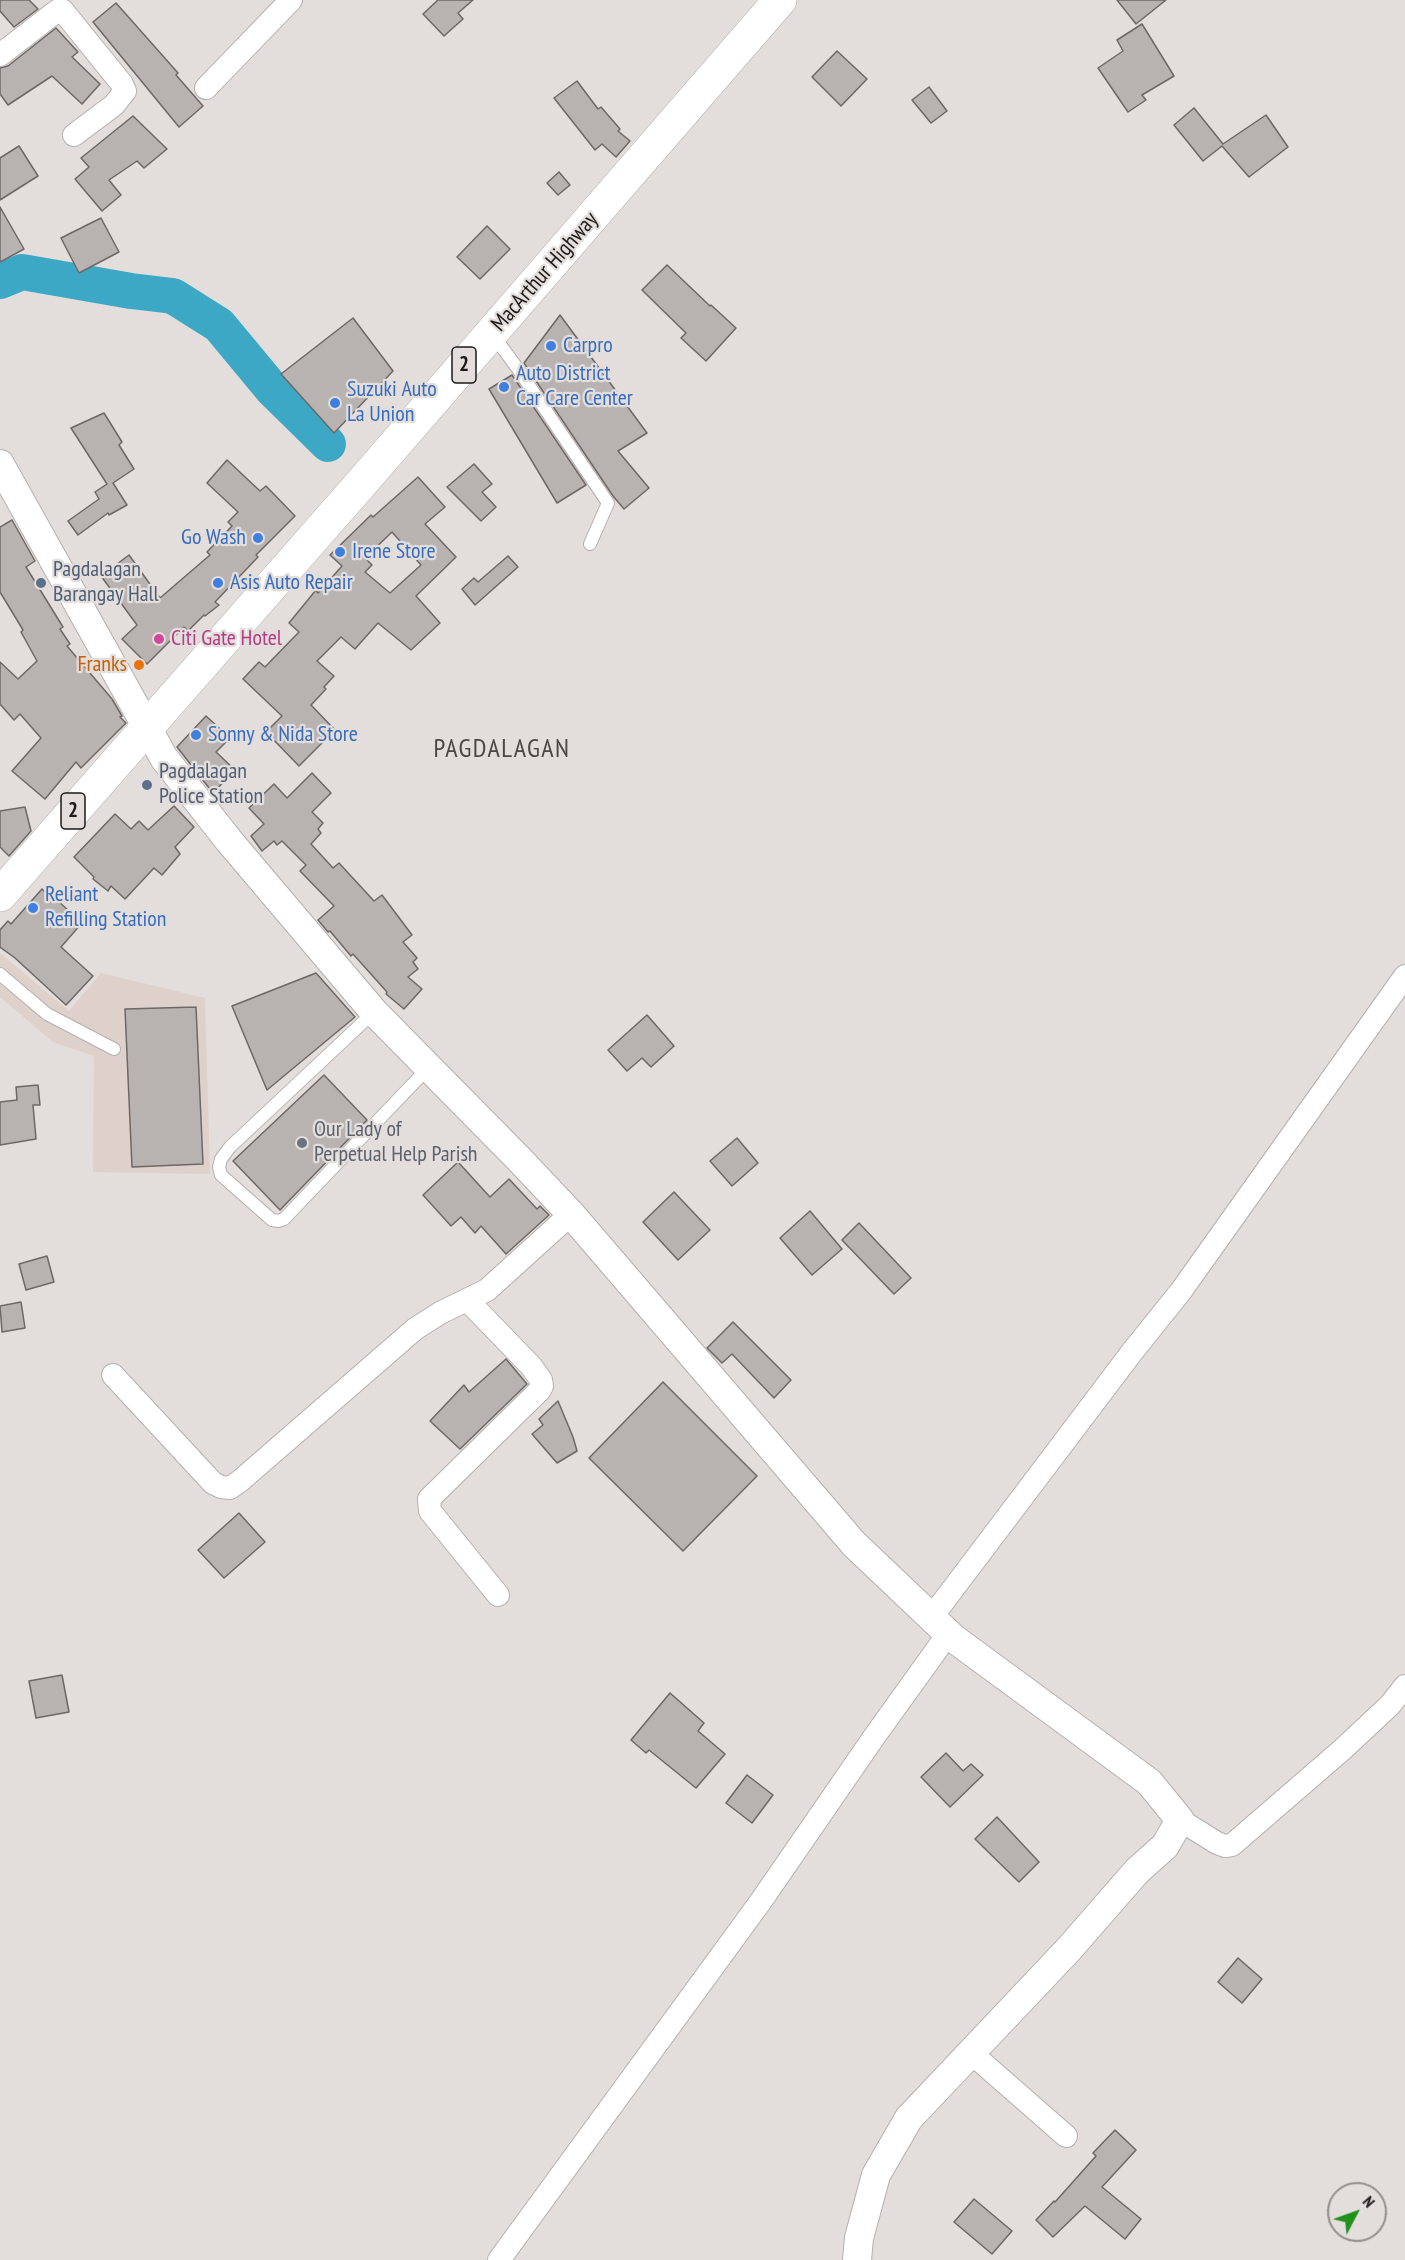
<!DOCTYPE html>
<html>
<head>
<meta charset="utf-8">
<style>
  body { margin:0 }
  #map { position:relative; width:1405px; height:2260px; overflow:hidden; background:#e3dddb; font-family:"PT Sans Narrow",sans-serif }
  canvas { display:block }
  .north { position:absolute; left:1327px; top:2182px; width:60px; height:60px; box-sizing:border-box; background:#e3dddb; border:2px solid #938f8d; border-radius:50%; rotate:49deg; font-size:16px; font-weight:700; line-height:24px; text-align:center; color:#1c1a19 }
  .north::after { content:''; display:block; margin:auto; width:21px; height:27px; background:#1f911c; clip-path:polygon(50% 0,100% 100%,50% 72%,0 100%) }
</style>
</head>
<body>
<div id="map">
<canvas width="1405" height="2260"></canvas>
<div class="north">N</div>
</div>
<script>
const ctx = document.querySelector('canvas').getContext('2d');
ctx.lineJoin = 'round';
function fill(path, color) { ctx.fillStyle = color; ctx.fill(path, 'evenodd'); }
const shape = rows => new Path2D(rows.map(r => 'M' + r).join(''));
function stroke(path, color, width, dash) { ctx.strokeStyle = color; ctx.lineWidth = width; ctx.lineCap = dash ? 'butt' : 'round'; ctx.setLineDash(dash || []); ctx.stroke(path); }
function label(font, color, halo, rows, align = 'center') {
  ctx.font = font + ' "PT Sans Narrow",sans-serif'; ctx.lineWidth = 4.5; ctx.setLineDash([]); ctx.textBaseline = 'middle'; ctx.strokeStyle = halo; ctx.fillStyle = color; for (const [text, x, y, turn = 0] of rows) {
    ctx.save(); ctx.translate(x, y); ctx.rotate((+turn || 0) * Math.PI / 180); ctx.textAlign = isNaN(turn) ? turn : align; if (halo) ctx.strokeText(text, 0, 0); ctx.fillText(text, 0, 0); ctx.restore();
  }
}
const built = shape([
  [0,953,69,1011,101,973,205,998,210,1174,93,1172,94,1056,53,1042,0,997]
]);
const river = shape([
  [0,281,22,272,131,291,173,296,219,325,273,390,328,444]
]);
const building = shape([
  [0,0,29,0,38,9,14,27,0,11,0,0],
  [438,0,473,0,458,13,463,19,444,36,423,14,438,0],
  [1117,0,1166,0,1136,24,1117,0],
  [116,3,178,73,176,75,203,106,179,127,93,22,116,3],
  [1142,24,1174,76,1142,95,1146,100,1128,112,1098,68,1123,51,1117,40,1142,24],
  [56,28,78,52,72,57,100,84,82,104,52,76,8,105,0,94,0,68,8,66,56,28],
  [837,51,867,79,841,106,812,77,837,51],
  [577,81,598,109,601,107,620,129,618,131,630,141,616,157,602,144,595,150,554,98,577,81],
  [929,87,947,111,931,123,912,100,929,87],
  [1194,108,1223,144,1266,115,1288,147,1249,177,1222,146,1203,161,1174,125,1194,108],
  [133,116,167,149,144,168,137,161,109,180,121,195,102,211,75,179,89,167,81,158,133,116],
  [19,146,38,176,0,200,0,158,19,146],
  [559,172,570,185,558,195,547,183,559,172],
  [0,207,24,249,0,262,0,207],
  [101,218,119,252,79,273,61,238,101,218],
  [487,226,510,249,480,279,457,257,487,226],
  [667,265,710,306,711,305,736,328,706,361,681,338,686,333,642,290,667,265],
  [560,315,647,433,618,451,649,488,624,509,613,496,524,363,560,315],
  [353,318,393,371,334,433,281,374,353,318],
  [512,375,586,485,557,503,489,389,512,375],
  [104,413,122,442,119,445,134,469,113,483,127,505,109,515,108,513,78,535,68,521,99,499,95,492,107,484,71,428,104,413],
  [227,460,260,491,266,486,295,516,256,555,258,557,215,602,219,605,205,616,204,615,188,631,184,627,147,664,122,639,137,625,101,576,129,555,160,598,210,555,207,552,232,526,228,522,238,512,207,483,227,460],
  [474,464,492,484,482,492,496,507,481,521,447,487,474,464],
  [418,477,445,507,425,524,456,557,416,596,440,623,411,650,378,623,355,649,341,637,317,661,334,676,324,687,326,689,311,705,335,730,299,766,266,732,282,716,243,679,259,662,265,667,299,632,289,623,316,590,318,593,342,566,330,555,371,515,373,517,418,477],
  [392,532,421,565,390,593,365,572,372,565,365,558,392,532],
  [12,520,35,561,26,567,63,627,60,629,70,644,67,646,112,699,122,716,120,717,126,723,81,768,76,762,45,799,12,771,41,738,20,714,14,720,0,704,0,662,18,679,37,661,21,632,23,630,0,592,0,527,12,520],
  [508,556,518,567,475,605,462,589,474,578,478,582,508,556],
  [206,716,230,738,216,752,235,770,213,793,177,747,206,716],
  [312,773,331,793,312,812,323,823,318,829,321,833,311,844,333,868,339,863,374,901,382,895,412,935,403,942,417,958,413,962,418,969,408,977,422,989,404,1009,386,994,387,992,353,954,351,956,330,931,328,932,318,920,334,906,300,871,306,865,282,841,277,845,274,841,262,851,251,836,264,824,249,808,274,784,287,798,312,773],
  [174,806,194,827,175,847,180,854,162,875,154,868,125,899,111,886,108,891,93,879,94,877,74,857,115,814,131,829,139,821,148,830,174,806],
  [25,807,31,831,9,856,0,847,0,811,25,807],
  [42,889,55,902,57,900,82,923,61,947,93,976,66,1005,15,958,0,947,0,930,8,921,11,924,42,889],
  [316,973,355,1017,267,1090,232,1006,316,973],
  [196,1007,203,1164,132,1167,125,1009,196,1007],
  [647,1015,674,1046,651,1067,642,1058,627,1071,608,1050,647,1015],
  [324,1075,367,1120,280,1210,233,1161,324,1075],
  [38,1085,40,1105,33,1105,36,1139,0,1145,0,1102,17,1100,16,1087,38,1085],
  [737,1138,758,1163,732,1186,710,1161,737,1138],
  [458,1162,490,1197,509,1179,537,1209,540,1206,549,1215,506,1254,481,1226,475,1233,461,1217,451,1226,423,1195,458,1162],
  [674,1192,710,1230,678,1260,643,1222,674,1192],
  [810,1211,842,1249,812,1275,780,1238,810,1211],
  [859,1223,911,1278,894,1294,842,1240,859,1223],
  [47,1256,54,1282,26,1290,19,1264,47,1256],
  [21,1302,25,1328,2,1332,0,1306,21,1302],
  [733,1322,791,1380,774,1398,732,1354,722,1363,707,1348,733,1322],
  [506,1359,527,1384,460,1449,430,1421,464,1385,469,1392,506,1359],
  [663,1382,757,1476,683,1551,589,1458,663,1382],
  [558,1401,573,1437,577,1451,557,1463,532,1434,543,1425,539,1419,558,1401],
  [239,1513,265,1542,224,1578,198,1550,239,1513],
  [62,1675,69,1712,36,1718,29,1681,62,1675],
  [670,1693,704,1723,698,1731,725,1754,696,1788,649,1750,646,1753,631,1740,670,1693],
  [946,1753,963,1771,971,1764,983,1775,950,1807,921,1777,946,1753],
  [747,1775,773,1795,752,1823,726,1803,747,1775],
  [997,1817,1039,1862,1019,1882,975,1839,997,1817],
  [1238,1958,1262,1979,1242,2003,1218,1982,1238,1958],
  [1115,2130,1136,2150,1102,2187,1141,2219,1125,2239,1085,2206,1053,2237,1036,2220,1054,2201,1055,2202,1096,2156,1093,2153,1115,2130],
  [974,2199,1012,2231,992,2254,954,2222,974,2199]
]);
const service = shape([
  [493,335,518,369,608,503,590,544],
  [0,974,47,1014,114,1049],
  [374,1012,230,1147,221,1159,219,1167,221,1175,272,1220,278,1221,284,1219,429,1067]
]);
const minor = shape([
  [0,55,53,14,60,9,63,11,122,84,125,91,114,105,74,135],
  [206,88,291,0],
  [468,1301,531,1366,541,1380,542,1386,539,1391,429,1499,430,1511,498,1595],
  [113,1375,213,1483,221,1487,230,1488,240,1481,415,1329,440,1313,487,1290,571,1214],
  [931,1618,1132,1352,1181,1291,1405,976],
  [1180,1820,1217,1843,1225,1846,1232,1845,1343,1749,1390,1705,1405,1686],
  [970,2052,1066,2136],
  [499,2260,761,1901,874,1737,948,1634]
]);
const tertiary = shape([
  [0,464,164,758,230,842,374,1012,519,1159,571,1214,854,1544,953,1638,1149,1782,1180,1820,1165,1846,1137,1871,1069,1949,909,2118,876,2175,859,2238,857,2260]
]);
const trunk = shape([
  [0,895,365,479,780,0]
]);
const markers = [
  [551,346,6,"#3f7fe0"],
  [504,387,6,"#3f7fe0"],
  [335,403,6,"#3f7fe0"],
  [258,538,6,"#3f7fe0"],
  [340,552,6,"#3f7fe0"],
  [41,583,6,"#5c6f8a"],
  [218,583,6,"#3f7fe0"],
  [159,639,6,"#d1479c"],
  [139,665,6,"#e8710a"],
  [196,735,6,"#3f7fe0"],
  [147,785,6,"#5c6f8a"],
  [33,908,6,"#3f7fe0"],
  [302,1143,6,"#6b7280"]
];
const shields = [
  [464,365,24],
  [73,811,24]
];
const shieldNames = [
  ["2",464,365],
  ["2",73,811]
];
const streetNames = [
  ["MacArthur Highway",545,272,-49]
];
const shopNames = [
  ["Carpro",563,346],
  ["Auto District",516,374],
  ["Car Care Center",516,399],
  ["Suzuki Auto",347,390],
  ["La Union",347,415],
  ["Go Wash",246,538,"right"],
  ["Irene Store",352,552],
  ["Asis Auto Repair",230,583],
  ["Sonny & Nida Store",208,735],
  ["Reliant",45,895],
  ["Refilling Station",45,920]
];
const serviceNames = [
  ["Pagdalagan",53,570],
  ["Barangay Hall",53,595],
  ["Pagdalagan",159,772],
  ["Police Station",159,797]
];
const hotelNames = [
  ["Citi Gate Hotel",171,639]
];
const foodNames = [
  ["Franks",127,665]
];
const worshipNames = [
  ["Our Lady of",314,1130],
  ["Perpetual Help Parish",314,1155]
];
const quarterNames = [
  ["PAGDALAGAN",502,750]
];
fill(built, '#ded1cb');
stroke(river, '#3ca8c5', 36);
fill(building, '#b8b3b0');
stroke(building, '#6d6866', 1.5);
stroke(service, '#b5afad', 14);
stroke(minor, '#b5afad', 24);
stroke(tertiary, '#b5afad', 30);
stroke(trunk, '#b5afad', 34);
stroke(service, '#fff', 12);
stroke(minor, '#fff', 22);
stroke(tertiary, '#fff', 28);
stroke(trunk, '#fff', 33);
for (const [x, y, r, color] of markers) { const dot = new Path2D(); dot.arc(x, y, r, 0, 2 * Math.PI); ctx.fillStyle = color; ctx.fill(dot); stroke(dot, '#e3dddb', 2); }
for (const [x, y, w] of shields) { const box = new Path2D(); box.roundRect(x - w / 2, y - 18, w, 36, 4.5); ctx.fillStyle = '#e3dddb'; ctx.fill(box); stroke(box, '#1c1a19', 1.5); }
label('bold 21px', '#1c1a19', null, shieldNames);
label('22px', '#1c1a19', '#e3dddb', streetNames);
label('22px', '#366cbe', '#e3dddb', shopNames, 'left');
label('22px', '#4e5e75', '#e3dddb', serviceNames, 'left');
label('22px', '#b23c85', '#e3dddb', hotelNames, 'left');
label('22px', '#c56008', '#e3dddb', foodNames, 'right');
label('22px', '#5b616d', '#e3dddb', worshipNames, 'left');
ctx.letterSpacing = '1.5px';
label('26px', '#4c4745', '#e3dddb', quarterNames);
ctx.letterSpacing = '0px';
</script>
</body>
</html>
